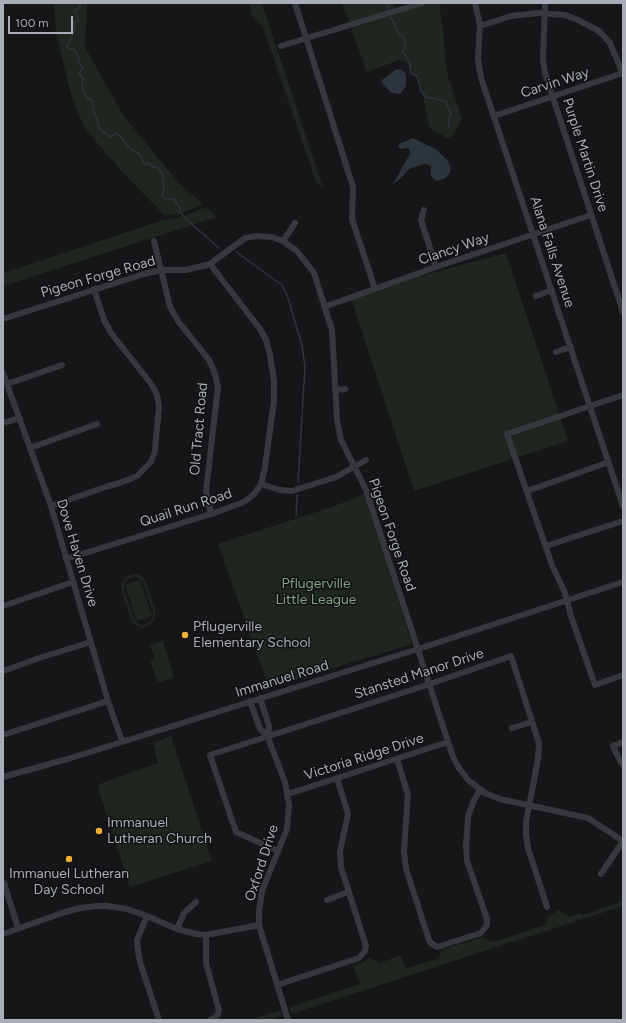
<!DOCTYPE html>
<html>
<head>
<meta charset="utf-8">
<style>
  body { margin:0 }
  #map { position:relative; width:626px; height:1023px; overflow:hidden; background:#161618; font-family:Figtree,sans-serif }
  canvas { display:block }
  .frame { position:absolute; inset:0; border:4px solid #a8adb8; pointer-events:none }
  .scale { position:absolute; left:8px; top:16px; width:65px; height:18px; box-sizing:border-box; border:2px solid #a8adb8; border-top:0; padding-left:5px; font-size:12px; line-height:14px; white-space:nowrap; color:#a8adb8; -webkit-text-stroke:3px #111113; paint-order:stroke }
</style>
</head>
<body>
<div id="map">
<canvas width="626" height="1023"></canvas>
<div class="frame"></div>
<div class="scale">100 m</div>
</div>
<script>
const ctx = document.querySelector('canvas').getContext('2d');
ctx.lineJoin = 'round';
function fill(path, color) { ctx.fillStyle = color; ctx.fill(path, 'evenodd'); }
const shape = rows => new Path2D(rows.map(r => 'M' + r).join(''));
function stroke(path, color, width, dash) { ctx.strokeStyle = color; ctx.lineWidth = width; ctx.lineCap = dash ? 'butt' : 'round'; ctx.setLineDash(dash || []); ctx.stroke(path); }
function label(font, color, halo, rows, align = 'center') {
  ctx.font = font + ' Figtree,sans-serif'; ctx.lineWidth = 3; ctx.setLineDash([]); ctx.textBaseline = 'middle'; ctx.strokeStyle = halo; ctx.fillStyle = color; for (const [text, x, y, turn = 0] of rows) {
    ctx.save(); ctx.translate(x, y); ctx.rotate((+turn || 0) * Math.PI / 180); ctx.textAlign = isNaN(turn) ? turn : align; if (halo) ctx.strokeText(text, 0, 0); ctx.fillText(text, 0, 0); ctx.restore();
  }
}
const green = shape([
  [54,3,88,3,87,6,85,47,123,115,178,182,203,204,181,214,164,215,125,175,85,129,71,95,56,33],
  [249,3,262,3,323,188,316,182,263,27,252,16],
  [342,3,392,3,397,9,408,9,428,3,439,3,443,29,447,73,462,119,452,136,448,139,429,127,421,85,408,63,399,60,367,72],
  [206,207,217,217,3,286,3,273,163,220,179,218],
  [506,253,568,441,414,491,350,295],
  [365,494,412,644,269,688,218,544,332,507],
  [132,574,140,575,145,579,155,609,155,620,148,626,143,628,136,625,132,622,122,592,122,582,126,577],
  [134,576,140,579,143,583,153,612,153,618,150,622,144,625,140,625,135,620,124,591,125,582,130,578],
  [140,580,152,616,137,621,125,585],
  [163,641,174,677,160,682,157,681,150,660,155,659,150,645],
  [171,736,212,861,130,887,97,785,158,763,153,743],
  [623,901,623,906,291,1014,289,1007,360,984,353,966,362,963,370,958,380,963,401,955,406,968,438,959,440,956,441,950,482,937,493,942,544,925,548,921,548,916,552,915,558,910,570,917,580,913,582,915],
  [281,1010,282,1016,268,1020,248,1020]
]);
const water = shape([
  [400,69,403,71,406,74,406,86,400,94,392,93,382,83,382,80,395,70],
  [413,138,437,150,447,160,451,168,450,172,446,178,438,181,435,180,431,176,431,167,429,165,424,164,409,169,399,180,393,184,410,154,410,150,408,148,400,149,398,147,399,144]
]);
const stream = shape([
  [80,3,80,7,75,10,78,19,77,22,73,22,75,30,67,47,70,49,74,49,79,59,78,60,83,68,79,73,83,79,82,86,87,98,92,100,94,113,97,118,98,125,101,130,110,137,117,133,131,149,140,154,144,164,149,163,152,167,157,167,162,173,164,188,162,196,166,199,172,199,175,200,180,209,180,212,186,219,219,248],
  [385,3,389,6,389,11],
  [389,15,395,24,396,30,404,38,405,45,403,52,409,61,411,73,417,76,421,91,426,97,445,101,451,113,448,123,449,127],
  [236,252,282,285,287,295,302,345,305,367,298,482],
  [296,516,297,495]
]);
const minor = shape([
  [295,3,353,187,352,219,375,289],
  [475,3,480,26,478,59,481,78,623,506],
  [545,3,543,59,545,73,623,312],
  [480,26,511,16,538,13,565,15,578,20,599,31,610,43,623,74],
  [281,46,422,3],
  [494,116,623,73],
  [424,210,421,220,436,267],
  [154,241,170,307,178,321,209,360,215,374,218,387,206,491,211,514],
  [283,241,295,223],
  [536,296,552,290],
  [324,307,436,267,591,215],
  [3,319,144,274,161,270,186,270,210,264,245,238,257,236,272,237,283,241,297,251,314,273,332,330,337,420,341,440,366,490,453,757,459,768,468,780,485,793,500,799,588,818,623,841,601,874],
  [556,352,571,347],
  [3,373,51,506,108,701,122,741],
  [7,384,62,365],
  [336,390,345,389],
  [623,395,507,434,552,565,565,593,571,616,595,685,623,675],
  [3,423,20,418],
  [30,448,97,424],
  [261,484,280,490,292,491,336,477,366,460],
  [527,491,609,462],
  [51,506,108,486,120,483,137,476,151,462,155,451,159,406,157,395,152,385,111,333,104,320,94,289],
  [546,546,623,521],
  [66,559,211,514,244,502,254,494,261,484,265,467,274,401,274,381,270,355,266,340,260,329,210,264],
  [3,606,73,582],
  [3,671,39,658,91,642],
  [260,698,269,726,268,736],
  [250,701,260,729,268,736,270,743,285,782,289,805,287,829,262,891,259,912,259,925,288,1020],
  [512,728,532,722],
  [3,735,108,701],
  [623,742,613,746,618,757,623,765],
  [397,759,408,795,404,851,406,869,429,940,431,943,437,947,481,933,487,925,487,919,467,861,466,847,468,817,473,802,480,790],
  [3,777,71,758,418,649,623,582],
  [288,794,448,742],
  [278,851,236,832,210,755,424,686,511,656,539,743,538,759,526,822,526,834,528,848,547,907],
  [4,883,18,928],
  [327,900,348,892],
  [147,916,137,940,138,951,140,962,159,1020],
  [177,929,184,913,196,902],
  [3,934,62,913,80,908,96,906,107,906,127,909,147,916,177,929,197,934,206,935,259,925],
  [206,935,206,963,219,1010,217,1016,210,1020],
  [277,985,359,958,365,951,366,946,341,867,340,852,348,814,337,778]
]);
const markers = [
  [185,635,4,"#f2b134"],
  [99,831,4,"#f2b134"],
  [69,859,4,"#f2b134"]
];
const streetNames = [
  ["Carvin Way",555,83,-18],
  ["Purple Martin Drive",585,155,72],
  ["Clancy Way",454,249,-19],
  ["Alana Falls Avenue",552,252,72],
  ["Pigeon Forge Road",98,277,-16],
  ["Old Tract Road",199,429,-85],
  ["Quail Run Road",186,508,-18],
  ["Pigeon Forge Road",392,535,71],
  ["Dove Haven Drive",77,553,73],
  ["Stansted Manor Drive",419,674,-18],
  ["Immanuel Road",282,679,-17],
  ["Victoria Ridge Drive",364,757,-18],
  ["Oxford Drive",262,863,-72]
];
const parkNames = [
  ["Pflugerville",316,584],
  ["Little League",316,600]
];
const poiNames = [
  ["Pflugerville",193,627],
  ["Elementary School",193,643],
  ["Immanuel",107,823],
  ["Lutheran Church",107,839],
  ["Immanuel Lutheran",69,874,"center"],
  ["Day School",69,890,"center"]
];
fill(green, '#1e261f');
fill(water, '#2c353c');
stroke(stream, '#2c353c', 1.5);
stroke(minor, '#37383d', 6);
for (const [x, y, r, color] of markers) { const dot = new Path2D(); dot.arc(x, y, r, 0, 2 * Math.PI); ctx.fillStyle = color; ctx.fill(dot); stroke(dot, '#111113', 1.5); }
label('14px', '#a8adb8', '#111113', streetNames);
label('14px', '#7fa381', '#111113', parkNames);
label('14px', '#a8adb8', '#111113', poiNames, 'left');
</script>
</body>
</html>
